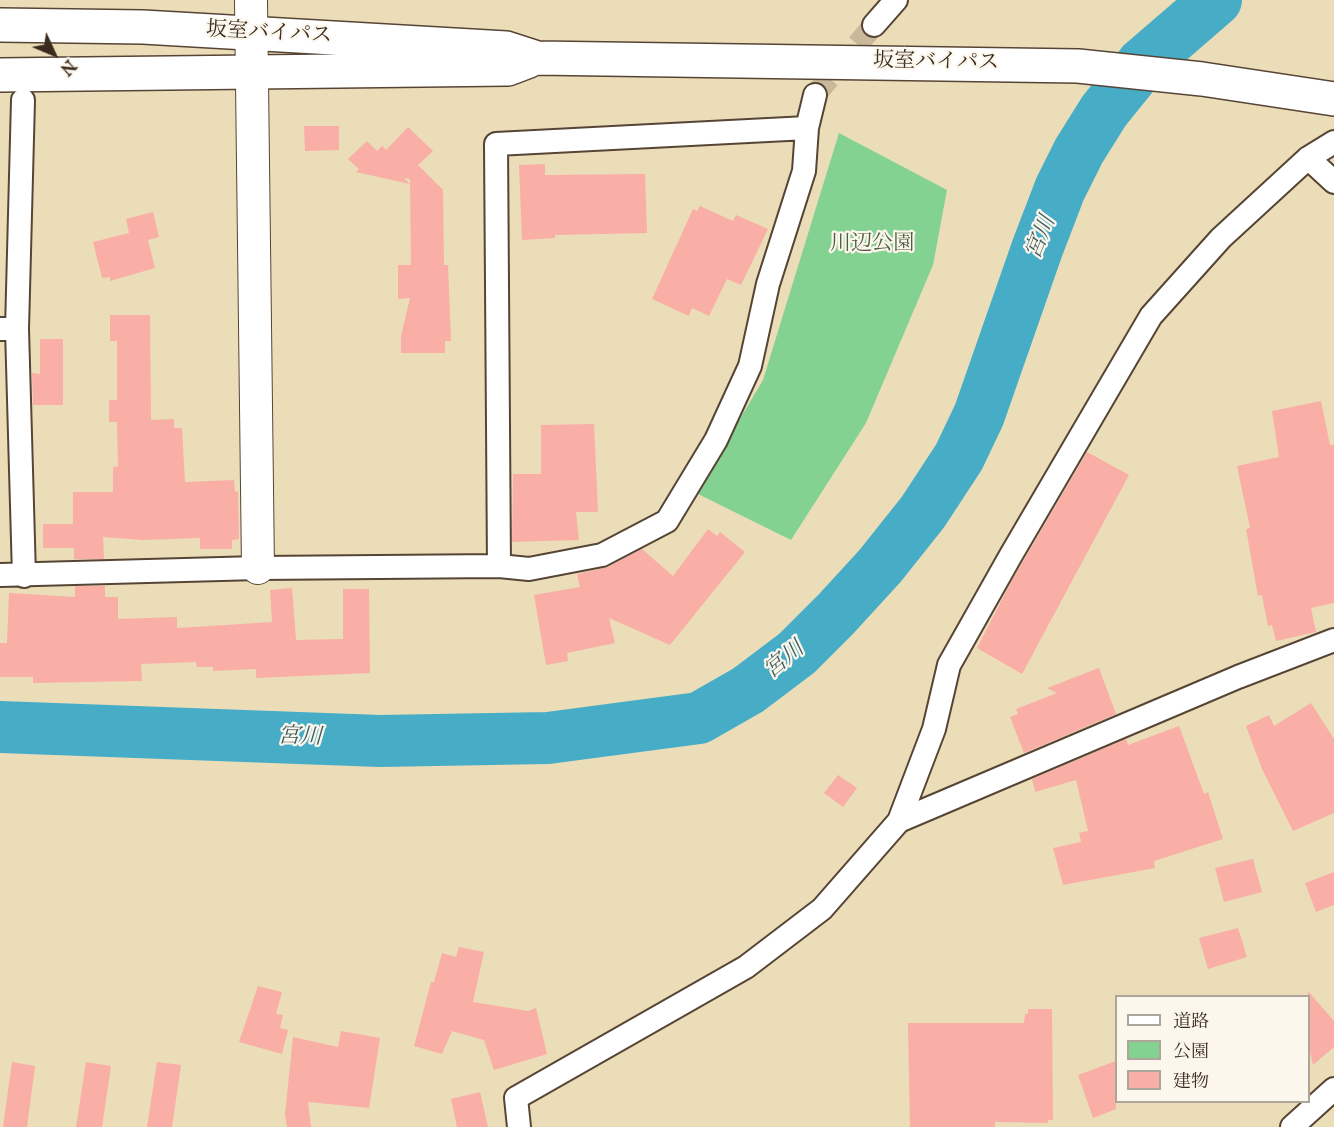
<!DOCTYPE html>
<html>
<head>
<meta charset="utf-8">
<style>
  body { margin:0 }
  #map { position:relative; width:1334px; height:1127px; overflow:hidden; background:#ecddb9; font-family:"IM FELL English","Noto Serif JP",serif }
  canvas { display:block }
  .legend { position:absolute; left:1115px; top:995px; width:195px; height:108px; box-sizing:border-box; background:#fbf7ec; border:2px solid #aea59a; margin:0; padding:8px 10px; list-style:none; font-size:18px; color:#3b2a1e }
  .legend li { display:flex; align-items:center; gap:12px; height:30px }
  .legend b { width:30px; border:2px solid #aea59a }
  .north { position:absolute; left:24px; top:24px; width:60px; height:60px; -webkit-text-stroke:4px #fbf7ec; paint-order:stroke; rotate:134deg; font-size:16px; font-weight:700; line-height:24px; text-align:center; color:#3b2a1e }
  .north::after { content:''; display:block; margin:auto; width:21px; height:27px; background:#3b2a1e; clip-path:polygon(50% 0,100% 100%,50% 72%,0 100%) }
</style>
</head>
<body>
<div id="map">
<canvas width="1334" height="1127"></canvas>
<ul class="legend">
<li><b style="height:8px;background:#fff"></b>道路</li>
<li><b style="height:16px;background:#84d291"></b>公園</li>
<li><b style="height:16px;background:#f9aea6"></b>建物</li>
</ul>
<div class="north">N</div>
</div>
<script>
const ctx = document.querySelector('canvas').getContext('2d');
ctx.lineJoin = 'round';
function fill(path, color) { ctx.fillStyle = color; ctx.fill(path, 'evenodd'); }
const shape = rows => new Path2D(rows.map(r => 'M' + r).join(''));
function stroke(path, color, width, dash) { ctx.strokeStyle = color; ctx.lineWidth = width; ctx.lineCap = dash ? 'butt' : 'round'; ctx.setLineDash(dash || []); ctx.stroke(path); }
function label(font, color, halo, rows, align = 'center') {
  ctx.font = font + ' "IM FELL English","Noto Serif JP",serif'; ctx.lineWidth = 4.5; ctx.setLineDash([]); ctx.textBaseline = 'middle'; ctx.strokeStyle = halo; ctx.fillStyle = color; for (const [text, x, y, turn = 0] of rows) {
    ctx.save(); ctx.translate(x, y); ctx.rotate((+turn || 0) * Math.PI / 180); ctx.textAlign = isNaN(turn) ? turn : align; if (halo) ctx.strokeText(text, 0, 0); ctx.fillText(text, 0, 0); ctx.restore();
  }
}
const green = shape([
  [839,133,947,190,933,265,866,423,791,540,696,493,763,380]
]);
const river = shape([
  [0,727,380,741,548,738,699,718,748,690,797,653,836,614,880,566,923,512,959,457,979,415,1037,249,1060,189,1079,151,1104,111,1142,64,1216,0]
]);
const building = shape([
  [304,126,339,126,339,150,305,151],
  [408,127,433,151,418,165,443,190,444,265,448,265,451,341,445,341,445,353,401,353,401,336,410,298,398,299,398,265,411,265,410,179,404,178,410,184,356,172,359,169,348,159,367,141,377,151,382,146,386,150],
  [545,164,545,175,645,174,647,233,555,235,555,238,522,240,519,165],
  [700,206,733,221,736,215,768,229,741,285,727,279,709,316,692,308,689,316,652,299,693,209,697,211],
  [153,212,159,237,148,240,155,268,110,281,110,277,102,278,93,242,129,233,126,219],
  [110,315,150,315,151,420,174,419,174,428,182,428,185,482,234,480,235,492,238,491,239,539,232,540,232,549,200,549,200,538,143,540,103,537,104,559,74,559,74,548,43,548,43,524,73,524,73,492,113,492,113,467,118,466,117,422,109,422,109,400,117,400,117,341,110,341],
  [40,339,63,339,63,405,33,405,32,373,40,374],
  [1321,401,1330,445,1334,445,1334,603,1311,608,1316,632,1276,641,1272,625,1268,626,1262,595,1258,596,1246,529,1250,528,1237,466,1279,457,1272,411],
  [594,424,598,512,576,512,579,540,512,542,513,474,541,474,541,425],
  [1087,452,1129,475,1022,674,977,648,1011,582],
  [708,529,717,536,720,532,745,552,670,645,609,618,615,643,567,653,568,661,546,665,534,595,580,587,577,574,608,567,642,549,673,576],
  [75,586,105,586,105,597,118,597,118,619,177,617,177,628,272,622,270,590,292,588,296,640,343,639,343,589,369,589,370,673,256,678,256,669,213,671,213,667,197,667,196,662,141,664,142,681,33,683,33,677,0,677,0,643,7,643,9,593,75,597],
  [1099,668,1116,714,1024,753,1010,717,1018,714,1016,709,1057,693,1047,688],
  [1311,703,1334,739,1334,813,1293,831,1262,769,1246,726,1269,715,1274,726],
  [1179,726,1204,794,1208,792,1223,839,1154,861,1155,868,1063,885,1053,848,1081,842,1079,833,1088,831,1076,780,1035,792,1032,779,1126,739,1128,745],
  [838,775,857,788,843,807,824,793],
  [1253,859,1262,892,1224,902,1215,868],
  [1334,872,1334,905,1316,912,1305,883],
  [1238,928,1247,957,1208,969,1199,938],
  [459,947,484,952,473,1002,528,1011,536,1008,547,1054,494,1070,484,1040,452,1031,442,1054,414,1046,431,982,434,982,442,953,456,957],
  [258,986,282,992,276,1014,283,1015,280,1028,288,1030,282,1054,239,1042],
  [1308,991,1334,1021,1334,1047,1313,1065,1308,1044],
  [1028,1009,1052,1009,1053,1120,1048,1120,1048,1123,995,1122,995,1127,910,1127,908,1023,1024,1023,1025,1014,1028,1014],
  [341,1031,380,1038,369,1108,308,1102,311,1127,287,1127,285,1114,293,1037,338,1047],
  [1116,1061,1116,1109,1093,1118,1078,1075],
  [12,1062,35,1066,27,1127,3,1127],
  [86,1062,111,1066,102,1127,76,1127],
  [157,1062,181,1065,172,1127,147,1127],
  [480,1092,488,1127,457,1127,451,1099]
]);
const streetTunnel = shape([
  [815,95,874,25]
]);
const street = shape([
  [874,25,896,0],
  [1308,158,1334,182],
  [0,329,17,329,24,576],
  [17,329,23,100],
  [499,566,496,144,807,128],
  [0,575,258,568,499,566,529,569,602,555,667,521,716,440,750,366,768,284,804,171,807,128,815,95],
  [899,821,1238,677,1334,640],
  [519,1127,516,1098,746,967,822,909,899,821,934,729,949,665,1011,555,1151,316,1221,238,1308,158,1334,142],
  [1292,1127,1334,1089]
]);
const secondary = shape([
  [251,0,258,568]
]);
const highway = shape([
  [0,25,143,27,506,48,537,58,1078,66,1202,79,1334,99],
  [0,75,508,69,529,61]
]);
const streetNames = [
  ["坂室バイパス",269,34,3],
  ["坂室バイパス",936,63,1]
];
const parkNames = [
  ["川辺公園",872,245]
];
const waterNames = [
  ["宮川",1042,238,-68],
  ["宮川",785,661,-40],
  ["宮川",300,738,2]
];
fill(green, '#84d291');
stroke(river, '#47adc6', 52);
fill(building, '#f9aea6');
stroke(streetTunnel, '#c9b99a', 22, [22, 11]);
stroke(street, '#564535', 26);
stroke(secondary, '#564535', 34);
stroke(highway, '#564535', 36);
stroke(street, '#fff', 22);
stroke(secondary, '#fff', 32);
stroke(highway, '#fff', 33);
label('21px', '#3b2a1e', '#fbf7ec', streetNames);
label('21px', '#515c40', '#fbf7ec', parkNames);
label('italic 22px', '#405e61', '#fbf7ec', waterNames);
</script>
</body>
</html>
